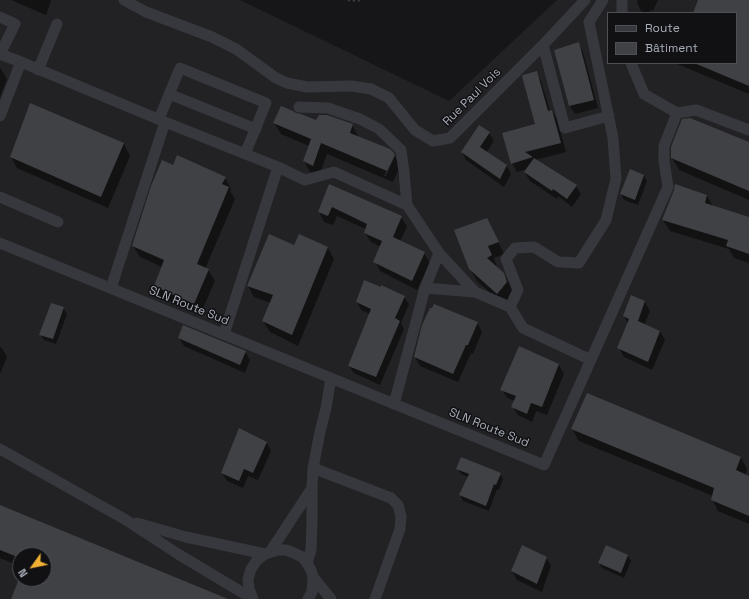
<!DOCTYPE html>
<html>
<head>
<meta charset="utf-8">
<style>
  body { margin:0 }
  #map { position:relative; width:749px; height:599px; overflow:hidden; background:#161618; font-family:"Space Grotesk",sans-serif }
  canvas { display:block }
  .legend { position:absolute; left:607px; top:12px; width:130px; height:52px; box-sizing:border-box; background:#111113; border:1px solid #4d4f55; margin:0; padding:5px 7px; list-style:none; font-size:12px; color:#a8adb8 }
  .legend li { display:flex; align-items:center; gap:8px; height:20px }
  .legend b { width:20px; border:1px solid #4d4f55 }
  .north { position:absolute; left:12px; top:547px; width:40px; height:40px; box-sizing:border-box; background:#111113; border:1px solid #4d4f55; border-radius:50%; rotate:237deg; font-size:11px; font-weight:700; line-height:16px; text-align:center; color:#a8adb8 }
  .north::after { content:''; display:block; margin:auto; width:14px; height:18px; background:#f2b134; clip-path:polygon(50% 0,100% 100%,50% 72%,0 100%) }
</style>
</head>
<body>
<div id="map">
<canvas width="749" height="599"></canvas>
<ul class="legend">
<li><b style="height:5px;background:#37383d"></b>Route</li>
<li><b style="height:11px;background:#404145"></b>Bâtiment</li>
</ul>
<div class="north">N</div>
</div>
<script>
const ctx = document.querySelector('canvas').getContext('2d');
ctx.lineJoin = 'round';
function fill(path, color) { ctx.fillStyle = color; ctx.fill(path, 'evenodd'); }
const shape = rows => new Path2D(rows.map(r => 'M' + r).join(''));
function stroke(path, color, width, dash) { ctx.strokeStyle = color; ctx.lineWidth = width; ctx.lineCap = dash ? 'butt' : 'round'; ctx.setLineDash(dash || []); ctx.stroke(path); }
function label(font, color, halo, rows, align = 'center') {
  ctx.font = font + ' "Space Grotesk",sans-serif'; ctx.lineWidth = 3; ctx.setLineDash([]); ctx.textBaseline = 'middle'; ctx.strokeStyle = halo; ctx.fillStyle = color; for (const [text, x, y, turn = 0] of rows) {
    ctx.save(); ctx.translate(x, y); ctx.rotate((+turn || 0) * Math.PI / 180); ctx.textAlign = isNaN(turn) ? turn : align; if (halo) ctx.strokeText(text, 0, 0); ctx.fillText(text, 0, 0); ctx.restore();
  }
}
const built = shape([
  [0,0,240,0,449,101,557,0,749,0,749,599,0,599],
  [608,13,736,13,736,63,608,63],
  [20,555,44,555,44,579,20,579]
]);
const shadow = shape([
  [11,0,50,0,51,1,46,15],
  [638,0,658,0,653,11,651,10,650,13,645,13,641,11,637,3],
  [699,0,749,0,749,94,675,63,736,63,736,13,694,13],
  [578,43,583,52,598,108,575,114,570,106,555,50],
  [0,68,1,69,7,79,0,97],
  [536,72,541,81,550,111,552,111,557,119,566,152,535,160,576,186,581,194,572,207,558,196,557,199,530,181,525,173,528,169,517,172,512,163,536,124],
  [317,122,352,125,358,136,358,137,394,154,400,167,393,182,327,154,319,176,310,172,304,161,309,146,281,134,274,123],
  [392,158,394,158,386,176,384,176],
  [489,133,494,141,486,153,507,166,511,174,504,187,466,160,462,152],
  [749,143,749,200,679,170,672,158],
  [124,144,130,156,108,208,17,168,11,157],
  [174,166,225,178,231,189,230,191,235,199,205,269,208,270,215,281,200,315,162,298,155,286,162,267,140,257,133,246],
  [644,176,647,181,638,205,624,200,621,194],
  [329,185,401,217,407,226,400,242,424,253,430,263,417,290,380,271,375,261,381,247,371,242,365,233,366,229,337,216,333,225,324,222,319,212],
  [675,190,707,196,713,206,749,218,749,263,734,258,729,249,670,231,663,220],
  [493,231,504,254,494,258,497,267,496,267,503,273,510,285,513,294,504,305,477,281,470,269],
  [299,235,328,248,334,259,298,346,270,332,263,321,271,303,254,297,248,286,294,246],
  [404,297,409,304,401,323,404,329,380,385,354,373,349,366,370,314,361,310,357,302],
  [632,297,645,302,650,311,644,325,660,331,665,340,652,370,624,357,619,348,628,324,624,316],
  [63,308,67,314,56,344,44,340,40,334],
  [477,323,482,332,473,354,471,353,458,382,420,366,415,357],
  [179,338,245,352,250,360,245,373,184,346],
  [0,347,2,348,7,357,0,374],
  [519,348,559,365,564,374,547,415,536,411,532,422,518,415,513,407,515,401,507,398,502,390],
  [588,394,741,458,747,469,745,475,749,477,749,524,718,511,712,499,713,496,579,441,572,429],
  [267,443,271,451,258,480,248,476,243,488,227,481,222,473],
  [458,469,500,473,503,479,499,490,497,489,489,511,463,501,460,495,468,477,461,474],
  [0,506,226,599,12,599,20,579,44,579,44,555,20,555,20,566,0,558],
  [628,556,631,561,624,578,602,568,599,563],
  [546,557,551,566,542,592,517,580,512,571]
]);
const building = shape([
  [698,0,749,0,749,86,694,63,736,63,736,13,693,13],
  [579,42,594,100,569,106,554,50],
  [537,71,548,111,552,110,561,143,525,152,533,157,511,164,502,133,535,124,522,76,523,75],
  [30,103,124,143,101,197,10,157],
  [281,106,293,111,296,113,301,114,316,120,319,115,327,115,353,124,350,133,390,149,394,153,395,155,387,171,321,143,313,166,303,161,311,139,273,123],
  [690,118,749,142,749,191,671,158,671,147,682,119],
  [479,125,490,132,480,147,507,165,500,179,461,152],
  [177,155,226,177,222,184,229,187,197,264,209,269,194,304,154,286,164,260,132,246,151,186,162,160,173,165],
  [534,158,577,185,567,199,553,189,552,191,524,172],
  [630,169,644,175,635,200,620,194],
  [329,184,402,216,393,237,425,252,412,281,373,262,382,241,364,233,367,224,332,207,328,216,318,212],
  [675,184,707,195,705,203,749,217,749,254,726,246,728,240,662,220,674,190],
  [487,218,499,242,488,246,492,255,487,258,504,273,507,282,497,294,469,269,454,230],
  [269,234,294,245,299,234,328,247,292,335,262,321,273,295,247,286],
  [364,280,381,287,381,285,405,296,395,318,400,321,376,377,348,366,371,309,356,302],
  [631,295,645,301,638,321,660,331,648,362,617,348,629,319,623,316],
  [51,303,64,307,53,339,39,335],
  [434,304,478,322,468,345,466,345,453,374,414,357,422,325,430,308,432,308],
  [183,325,246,351,240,365,178,338],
  [519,346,559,364,542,407,531,403,527,414,511,407,516,396,500,390],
  [587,393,741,457,736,470,749,476,749,516,711,500,714,488,571,429],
  [239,428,267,442,253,473,244,469,239,481,221,473],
  [461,457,501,473,496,485,494,484,486,506,459,495,469,474,456,469],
  [0,505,228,599,11,599,19,579,44,579,44,555,20,555,20,558,0,550],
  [522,545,547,557,537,584,511,571],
  [606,545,628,555,621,573,598,563]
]);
const path = shape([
  [348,0,351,1,363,0]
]);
const minor = shape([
  [124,0,146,12,212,37,236,49,276,78,287,83,307,87,351,86,371,89,389,98,415,130,433,141,450,138,543,45,585,0],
  [622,0,622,13],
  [0,17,15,24,0,54],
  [543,45,565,128,609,116],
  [0,54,21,62],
  [631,63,644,94,677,113],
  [38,70,57,24],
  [169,94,256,129],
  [299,107,328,108,360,119,379,129,401,150,404,172,407,205],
  [0,116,21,62,165,122,111,288],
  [159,119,180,68,266,103,245,154],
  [165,122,278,167,305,180,334,172,407,205,439,253,425,288,394,404],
  [0,197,58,222],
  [0,243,544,465,668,187,664,161,664,146,677,113,696,110,749,130],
  [439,253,475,292,510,307,523,328,591,360],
  [425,288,475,292],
  [510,307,518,290,506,259,515,248,534,247,558,262,579,263,606,220,616,179,613,138,589,22,603,0],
  [224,334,278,167],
  [0,449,126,520,178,554,253,599],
  [313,468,391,498,398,505,401,516,400,529,375,599],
  [137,523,186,537,265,554],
  [270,552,312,488],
  [307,563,311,550,312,523,312,488,313,468,320,432,326,408,331,378],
  [313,577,331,599],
  [253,599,249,589,248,579,251,569,257,560,265,554,278,550,286,550,294,553,302,557,307,563,311,570,313,577,312,592,308,599]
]);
const streetNames = [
  ["Rue Paul Vois",472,97,-45],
  ["SLN Route Sud",189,306,22],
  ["SLN Route Sud",489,428,22]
];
fill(built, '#222225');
fill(shadow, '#0007');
fill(building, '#404145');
stroke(path, '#3d3f44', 2, [2, 3]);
stroke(minor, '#37383d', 11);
label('12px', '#a8adb8', '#111113', streetNames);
</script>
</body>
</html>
